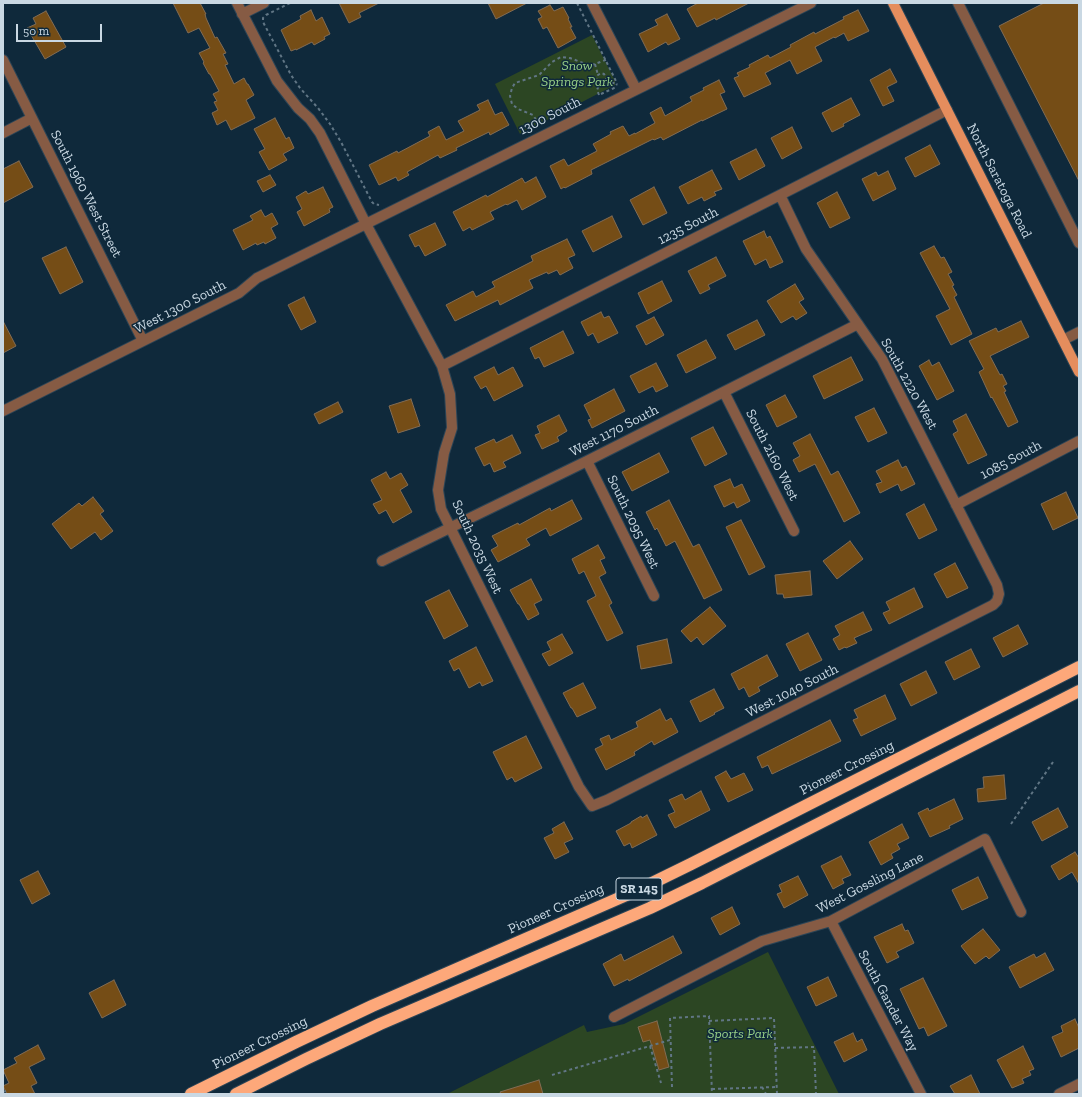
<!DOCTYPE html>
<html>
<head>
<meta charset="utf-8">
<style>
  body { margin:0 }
  #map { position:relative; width:1082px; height:1097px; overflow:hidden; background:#0f293b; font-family:"Zilla Slab",serif }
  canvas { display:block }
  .frame { position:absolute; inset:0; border:4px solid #c9d8e3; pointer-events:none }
  .scale { position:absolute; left:16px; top:24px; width:86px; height:18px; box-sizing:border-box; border:2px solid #c9d8e3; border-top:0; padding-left:5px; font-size:12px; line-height:14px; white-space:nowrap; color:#c9d8e3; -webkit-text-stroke:3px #0f293b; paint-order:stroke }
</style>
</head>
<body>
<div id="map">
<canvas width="1082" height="1097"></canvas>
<div class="frame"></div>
<div class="scale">50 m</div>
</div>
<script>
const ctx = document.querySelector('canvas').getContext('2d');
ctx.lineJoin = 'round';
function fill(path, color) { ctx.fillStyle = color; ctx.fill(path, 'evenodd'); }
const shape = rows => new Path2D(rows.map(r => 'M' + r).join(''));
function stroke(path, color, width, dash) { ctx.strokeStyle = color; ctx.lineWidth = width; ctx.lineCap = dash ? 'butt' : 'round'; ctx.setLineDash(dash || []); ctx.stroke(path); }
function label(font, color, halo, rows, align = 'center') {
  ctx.font = font + ' "Zilla Slab",serif'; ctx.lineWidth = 3; ctx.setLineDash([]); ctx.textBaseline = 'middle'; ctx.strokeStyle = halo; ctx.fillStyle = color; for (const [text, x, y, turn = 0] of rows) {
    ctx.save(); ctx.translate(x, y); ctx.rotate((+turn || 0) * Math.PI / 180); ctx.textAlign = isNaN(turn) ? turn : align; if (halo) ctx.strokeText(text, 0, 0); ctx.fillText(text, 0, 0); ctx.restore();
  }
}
const green = shape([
  [592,35,615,81,615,85,520,134,495,84],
  [768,952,839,1094,447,1094,584,1025,587,1032,624,1024]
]);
const building = shape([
  [173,3,200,3,206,14,205,14,206,18,215,38,217,37,226,53,223,54,228,64,225,65,234,84,244,78,247,84,248,84,254,95,246,100,255,118,231,130,226,120,217,125,212,113,218,110,214,102,217,101,213,94,219,91,210,74,209,74,203,63,204,62,199,53,210,48,199,28,188,33,173,3],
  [339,3,379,3,359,13,361,17,349,23,339,3],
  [488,3,527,3,496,19,488,3],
  [698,3,749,3,716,20,715,18,697,27,687,9,698,3],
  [1044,3,1079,3,1079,181,999,26,1044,3],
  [550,5,554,11,563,7,569,18,568,19,572,27,570,27,576,38,558,48,547,27,543,29,538,19,542,17,538,11,550,5],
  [311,10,316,21,322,17,330,34,324,37,325,39,314,45,312,42,296,50,296,49,291,51,281,30,301,19,300,16,311,10],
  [858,10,869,31,848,41,844,33,835,38,834,37,815,47,822,61,797,74,790,60,765,73,771,84,744,97,734,78,739,76,737,73,750,67,749,65,768,55,770,58,791,47,790,45,814,32,815,34,844,19,843,17,858,10],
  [46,11,66,47,45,59,27,28,36,24,33,18,46,11],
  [667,14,680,39,668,45,666,42,648,52,639,34,658,25,655,20,667,14],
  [890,69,897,82,887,87,894,101,883,106,870,80,890,69],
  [719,80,725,92,720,94,727,109,702,121,702,120,663,140,661,137,654,140,653,139,591,170,592,174,565,188,564,187,561,189,550,166,564,159,568,166,597,151,593,144,611,134,610,132,623,126,629,136,635,133,635,134,655,123,650,113,661,107,665,116,692,101,690,97,704,90,703,88,719,80],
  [851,98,860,115,843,124,844,126,832,132,822,113,851,98],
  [488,100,495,115,502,112,509,125,490,135,489,132,456,148,457,150,440,158,438,155,407,172,409,175,398,181,396,177,379,185,369,165,397,151,398,153,430,136,428,132,439,126,446,140,464,131,458,121,480,110,477,105,488,100],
  [275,118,286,139,289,137,294,148,283,154,287,160,269,170,259,152,265,149,254,129,275,118],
  [792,127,802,148,782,159,771,138,792,127],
  [930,145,940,164,915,177,905,158,930,145],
  [756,149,765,166,739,180,730,162,756,149],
  [19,161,33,187,3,203,3,169,19,161],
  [712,170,722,189,714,192,716,195,704,201,702,197,688,204,679,187,712,170],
  [888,171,896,189,873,201,862,179,876,172,878,176,888,171],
  [270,175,276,185,263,192,257,181,270,175],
  [536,177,546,197,522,210,517,200,507,205,506,204,490,212,494,219,472,230,470,227,463,231,453,212,486,195,487,197,522,178,525,183,536,177],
  [323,187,333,207,329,209,330,212,304,226,297,212,302,209,296,197,306,191,308,194,323,187],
  [654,187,667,213,643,225,630,200,654,187],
  [837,192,850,218,830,228,817,203,837,192],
  [261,210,265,217,272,213,278,224,271,228,276,238,265,244,264,242,257,245,256,243,243,250,233,230,253,220,250,216,261,210],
  [612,216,622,237,593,252,582,231,612,216],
  [435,223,446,245,425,256,419,245,415,247,409,235,435,223],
  [764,231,767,238,770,236,783,262,770,268,766,259,755,265,743,241,764,231],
  [567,239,575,255,568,258,573,268,560,275,557,270,548,274,547,272,529,280,533,288,500,305,498,300,455,321,446,305,473,291,476,297,495,287,492,282,533,261,531,256,567,239],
  [934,246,941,258,944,257,952,272,948,274,954,285,952,286,957,295,954,297,972,334,951,345,936,316,950,309,920,253,934,246],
  [66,247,83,282,60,294,42,258,66,247],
  [716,257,726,276,708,285,710,289,700,294,688,271,716,257],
  [662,281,672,301,648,314,638,293,662,281],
  [795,284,804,299,799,302,807,313,796,320,793,316,781,323,767,301,795,284],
  [304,297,316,322,301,330,288,305,304,297],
  [601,312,604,318,609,316,618,333,598,343,593,333,588,336,581,322,601,312],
  [654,317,664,335,646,345,636,326,654,317],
  [757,320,765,335,735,350,727,335,757,320],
  [3,321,16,346,3,353,3,321],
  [1021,321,1029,337,990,356,1000,375,1002,374,1007,384,1003,386,1006,391,1004,392,1018,422,1008,427,992,397,991,398,979,372,984,369,969,341,996,328,998,332,1021,321],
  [563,331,574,353,544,367,539,357,535,359,530,348,563,331],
  [706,340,716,358,686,373,677,355,706,340],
  [851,357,863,380,824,399,813,376,851,357],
  [929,360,932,366,939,362,954,391,937,400,919,366,929,360],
  [656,363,668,386,656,392,653,386,639,393,630,376,656,363],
  [494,367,498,375,513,367,523,386,494,401,486,386,481,389,474,377,494,367],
  [614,389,625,411,592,428,588,420,591,419,584,405,614,389],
  [785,395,797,417,777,427,766,405,785,395],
  [411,399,420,426,398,433,389,406,411,399],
  [338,402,343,412,319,424,314,414,338,402],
  [874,408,887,433,868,442,855,417,874,408],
  [966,414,987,455,968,464,953,434,958,431,953,421,966,414],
  [559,415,567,431,557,437,559,441,542,449,535,435,540,433,537,426,559,415],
  [713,427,727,454,705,466,691,438,713,427],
  [810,434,831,475,838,471,860,513,844,522,815,464,799,472,793,460,800,456,793,443,810,434],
  [512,435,521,453,503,462,506,467,494,472,490,463,484,466,475,448,494,439,496,443,512,435],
  [659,453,669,472,632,491,622,472,659,453],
  [898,460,902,468,906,466,915,484,901,491,898,484,880,493,876,484,882,482,876,471,898,460],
  [386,472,390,479,401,473,408,485,400,490,412,512,393,523,386,510,379,514,373,504,382,500,371,480,386,472],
  [730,479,734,488,742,484,750,501,737,508,734,502,724,507,714,486,730,479],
  [1066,492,1078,518,1053,530,1041,504,1066,492],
  [93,497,104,511,100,514,113,531,101,540,95,532,71,549,52,524,79,503,82,506,93,497],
  [572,500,582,519,550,536,546,528,526,539,530,545,498,562,491,550,498,546,492,536,518,523,519,525,550,508,551,511,572,500],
  [669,500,693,547,699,544,722,590,704,599,675,541,666,546,657,528,655,530,646,512,669,500],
  [924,504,937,530,919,539,906,514,924,504],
  [741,520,765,567,749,575,726,527,741,520],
  [850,541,863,559,837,579,823,561,850,541],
  [598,545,605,558,600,560,606,573,599,577,612,603,609,605,623,633,607,641,587,601,596,596,584,571,579,574,572,559,598,545],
  [955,563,968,588,947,598,934,574,955,563],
  [810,571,812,595,784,598,783,594,777,594,775,575,810,571],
  [531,579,542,600,534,604,539,614,528,620,519,604,518,604,510,590,531,579],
  [914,588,923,607,889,624,883,613,890,610,886,602,914,588],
  [449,590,468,626,444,639,425,602,449,590],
  [710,607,726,626,703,645,697,637,691,642,681,631,710,607],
  [863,612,872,630,854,638,857,643,846,648,845,647,839,650,833,639,840,635,835,626,863,612],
  [1018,625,1028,644,1003,657,993,638,1018,625],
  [808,633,822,660,800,671,786,644,808,633],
  [562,634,573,653,549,666,542,654,551,650,547,642,562,634],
  [667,639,672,663,641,669,637,646,667,639],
  [476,647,493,681,482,686,480,682,469,688,459,668,454,671,449,661,476,647],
  [971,649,980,667,954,680,945,662,971,649],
  [767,655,778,676,758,687,760,691,749,697,744,687,739,690,731,674,767,655],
  [926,671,937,693,911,706,900,684,926,671],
  [583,683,596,708,577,717,572,708,571,708,563,693,583,683],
  [714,689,724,708,714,713,715,714,700,722,690,701,714,689],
  [885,695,896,719,861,736,853,720,858,718,854,710,885,695],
  [660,709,666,721,671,718,678,732,654,745,652,741,634,752,635,755,606,770,595,749,603,745,600,739,609,735,611,740,638,727,636,722,660,709],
  [830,720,841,741,772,774,768,765,762,768,757,757,830,720],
  [526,736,542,768,515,782,512,777,507,780,493,752,526,736],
  [726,771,731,779,744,773,753,790,728,802,715,777,726,771],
  [1004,775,1006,799,978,802,977,789,984,788,983,777,1004,775],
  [701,791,710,810,675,828,668,815,675,812,669,800,682,794,685,800,701,791],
  [954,799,963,819,949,826,950,828,930,837,918,813,928,808,929,811,954,799],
  [1058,808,1068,827,1042,841,1032,822,1058,808],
  [647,815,657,835,632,848,630,843,624,846,616,831,631,823,631,822,641,816,642,818,647,815],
  [564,822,573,839,564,843,569,852,555,859,544,838,554,833,552,829,564,822],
  [902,824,909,838,897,844,900,849,891,854,893,858,881,865,869,842,902,824],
  [1075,852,1079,858,1079,884,1072,872,1059,880,1051,866,1075,852],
  [841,856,851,875,842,879,844,883,833,889,821,866,841,856],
  [38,871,50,894,32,904,20,880,38,871],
  [798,876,808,895,784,908,777,894,782,892,779,885,798,876],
  [978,877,988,898,962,910,952,890,978,877],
  [732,907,740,924,720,935,711,918,732,907],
  [902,924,905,931,908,930,914,943,896,952,899,957,887,963,874,937,902,924],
  [983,929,1000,950,989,959,986,956,975,964,961,946,983,929],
  [673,936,682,953,629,981,628,979,614,986,603,964,621,954,624,961,673,936],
  [1045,953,1054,970,1020,988,1009,967,1034,954,1036,958,1045,953],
  [828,977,837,996,816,1006,807,987,828,977],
  [923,978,947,1026,928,1036,924,1027,919,1029,900,989,923,978],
  [114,980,126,1005,102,1018,89,993,114,980],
  [1075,1019,1079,1028,1079,1048,1061,1057,1052,1037,1063,1032,1061,1026,1075,1019],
  [657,1021,669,1067,659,1070,650,1040,643,1042,638,1027,657,1021],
  [853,1033,857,1042,862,1039,867,1050,844,1062,834,1042,853,1033],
  [38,1045,45,1059,29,1067,37,1083,31,1086,35,1094,7,1094,3,1086,9,1083,3,1070,17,1063,14,1058,38,1045],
  [1023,1046,1034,1069,1029,1071,1031,1075,1022,1079,1024,1083,1012,1088,997,1060,1023,1046],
  [971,1075,980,1094,955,1094,950,1086,971,1075],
  [539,1080,543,1094,501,1094,500,1092,539,1080]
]);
const path = shape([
  [290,3,266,15,263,18,263,22,291,75,300,88,318,108,330,124,341,142,372,202,374,204,379,205],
  [577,3,615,79,617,84],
  [595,64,598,75],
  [606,81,606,78,604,74,601,73,598,75,597,79,600,83,604,83,606,81,617,84],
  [601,94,614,88,617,84],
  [599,95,597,90,600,83],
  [539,125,533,115,518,109,512,104,510,96,512,88,515,83,539,75,552,62,561,57,570,58,583,63,591,65,595,64,608,59],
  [1011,824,1053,762],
  [709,1021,774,1018,777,1094],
  [650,1046,661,1083],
  [775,1048,814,1047,816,1094],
  [552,1075,670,1040],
  [672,1087,670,1018,709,1016,712,1094],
  [762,1087,766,1094],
  [712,1089,777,1087],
  [3,1092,6,1091]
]);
const minor = shape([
  [237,3,277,81,298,108,310,119,320,133,366,224,442,366,450,394,452,428,444,453,438,490,441,509,579,787,592,806,607,800,993,605,997,601,999,594,997,585,882,359,806,249,780,195],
  [592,3,636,89],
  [958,3,1079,243],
  [242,14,264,3],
  [3,60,143,341],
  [3,133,32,118],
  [1063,340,1079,332],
  [442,366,780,195,947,110],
  [724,392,794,531],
  [3,411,239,293,257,278,811,3],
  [587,461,654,596],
  [956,505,1079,441],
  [382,561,587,461,858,324],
  [831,921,921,1094],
  [614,1017,762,941,831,921,985,839,1021,912],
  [1059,1094,1079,1084]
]);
const major = shape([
  [893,3,1079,372]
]);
const highway = shape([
  [191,1094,296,1042,372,1006,640,889,691,864,1079,667],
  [236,1094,306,1059,380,1024,650,908,702,883,1079,691]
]);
const shields = [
  [639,889,46]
];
const shieldNames = [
  ["SR 145",639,889]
];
const parkNames = [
  ["Snow",577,66],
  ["Springs Park",577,82],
  ["Sports Park",740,1034]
];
const streetNames = [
  ["1300 South",550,116,-27],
  ["North Saratoga Road",999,181,63],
  ["South 1960 West Street",86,194,63],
  ["1235 South",688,226,-27],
  ["West 1300 South",180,307,-27],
  ["South 2220 West",909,384,61],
  ["West 1170 South",614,431,-27],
  ["South 2160 West",772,455,63],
  ["1085 South",1011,460,-28],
  ["South 2095 West",633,522,64],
  ["South 2035 West",477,547,65],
  ["West 1040 South",792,691,-27],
  ["Pioneer Crossing",847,768,-27],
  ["West Gossling Lane",870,883,-27],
  ["Pioneer Crossing",556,909,-24],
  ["South Gander Way",888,1001,62],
  ["Pioneer Crossing",260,1043,-26]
];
fill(green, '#2c4623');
fill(building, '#754d16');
stroke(building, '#826c54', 1);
stroke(minor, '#2d4556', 12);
stroke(major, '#2d4556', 12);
stroke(highway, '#2d4556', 14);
stroke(path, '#617685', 2, [3, 3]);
stroke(minor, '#865b44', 10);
stroke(major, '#e58d5d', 10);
stroke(highway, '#fda87a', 12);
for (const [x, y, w] of shields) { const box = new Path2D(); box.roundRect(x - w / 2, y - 11, w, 22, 3); ctx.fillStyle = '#0f293b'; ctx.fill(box); stroke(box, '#c9d8e3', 1); }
label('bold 13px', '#c9d8e3', null, shieldNames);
label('italic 14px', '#98d086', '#0f293b', parkNames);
label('14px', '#c9d8e3', '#0f293b', streetNames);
</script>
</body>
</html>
